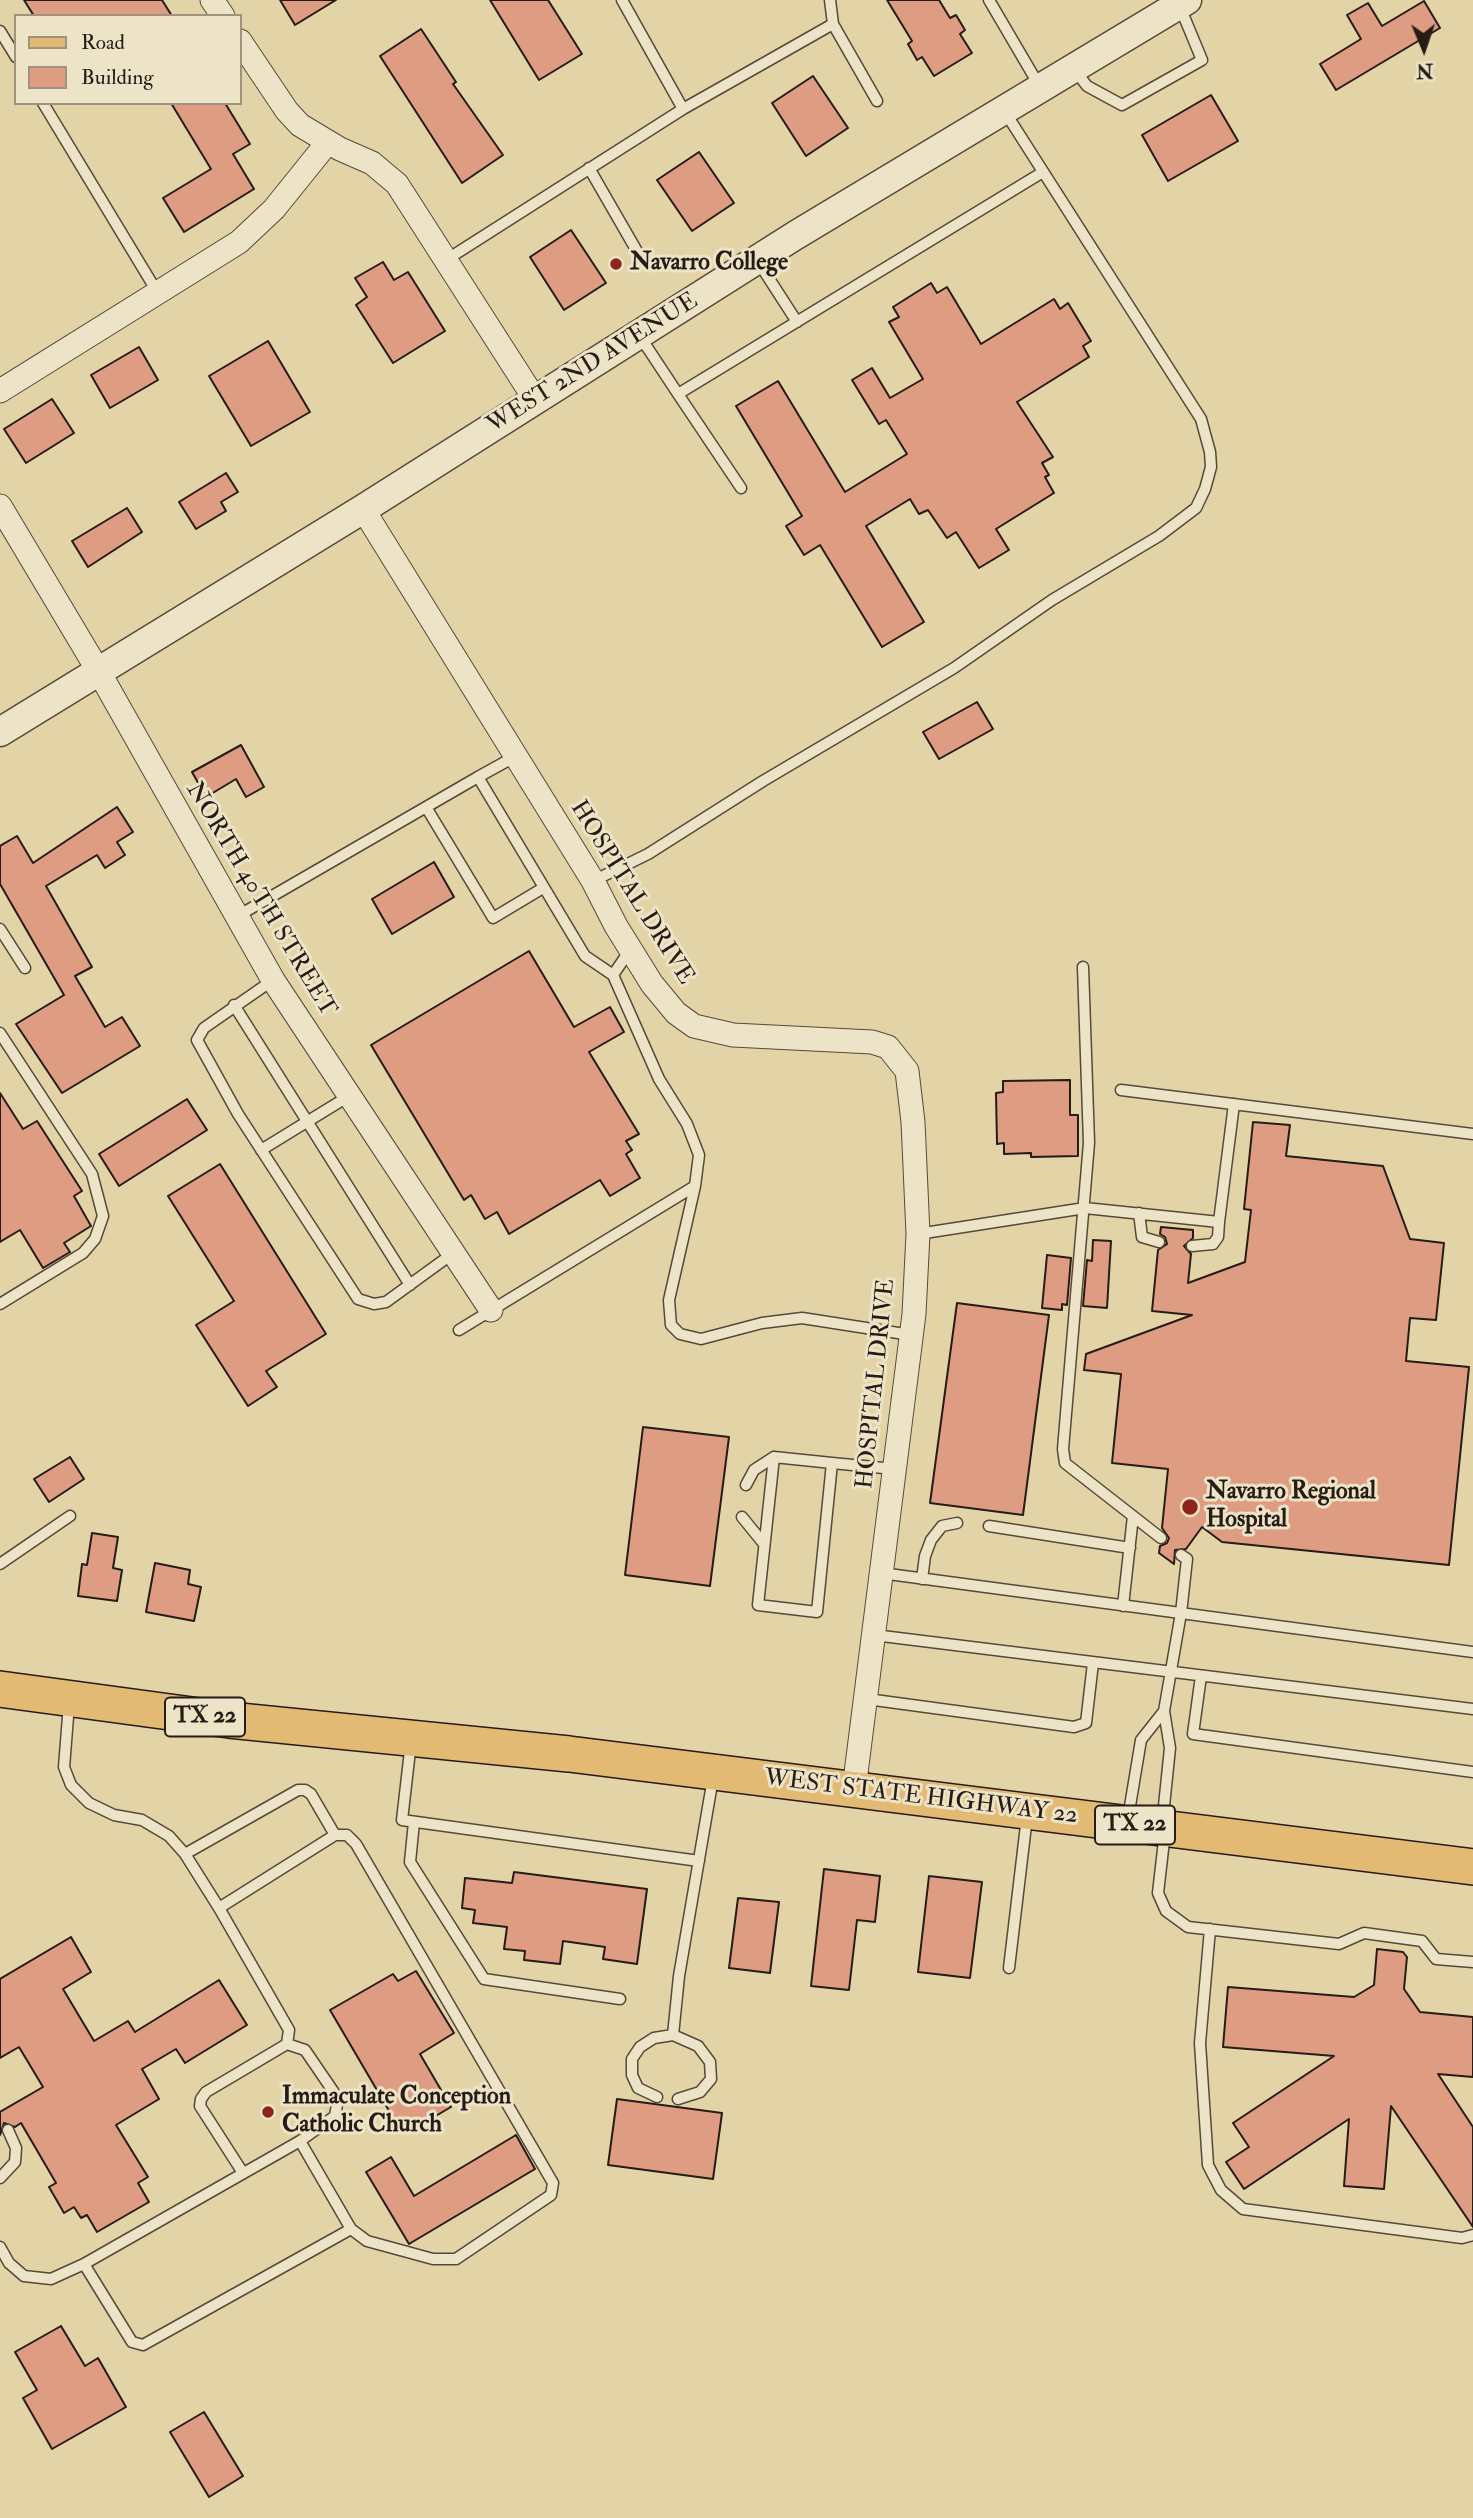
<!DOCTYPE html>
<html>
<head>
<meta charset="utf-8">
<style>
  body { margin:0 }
  #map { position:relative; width:1473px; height:2518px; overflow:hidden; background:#e3d4a7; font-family:"IM FELL Double Pica",serif }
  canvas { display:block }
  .legend { position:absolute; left:14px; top:14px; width:228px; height:91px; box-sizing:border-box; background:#ede3c6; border:2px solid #9e9380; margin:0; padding:9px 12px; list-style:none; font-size:21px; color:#271b16 }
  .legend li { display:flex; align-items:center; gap:14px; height:35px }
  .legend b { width:35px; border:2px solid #9e9380 }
  .north { position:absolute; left:1389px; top:14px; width:70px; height:70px; -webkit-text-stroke:5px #ede3c6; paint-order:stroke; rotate:178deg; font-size:19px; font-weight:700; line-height:28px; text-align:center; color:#271b16 }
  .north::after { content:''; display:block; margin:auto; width:24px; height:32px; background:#271b16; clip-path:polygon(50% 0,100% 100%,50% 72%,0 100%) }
</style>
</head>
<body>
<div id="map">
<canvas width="1473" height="2518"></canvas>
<ul class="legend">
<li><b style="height:9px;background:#e2ba74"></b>Road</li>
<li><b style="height:19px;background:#de9c83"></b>Building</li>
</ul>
<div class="north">N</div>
</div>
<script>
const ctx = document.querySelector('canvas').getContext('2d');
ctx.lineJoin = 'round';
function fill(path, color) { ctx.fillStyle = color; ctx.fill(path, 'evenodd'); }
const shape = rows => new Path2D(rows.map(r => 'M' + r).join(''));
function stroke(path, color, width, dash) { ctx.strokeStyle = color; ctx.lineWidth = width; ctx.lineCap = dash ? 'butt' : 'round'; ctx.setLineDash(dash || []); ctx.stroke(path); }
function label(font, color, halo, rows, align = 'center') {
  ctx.font = font + ' "IM FELL Double Pica",serif'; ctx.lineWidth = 6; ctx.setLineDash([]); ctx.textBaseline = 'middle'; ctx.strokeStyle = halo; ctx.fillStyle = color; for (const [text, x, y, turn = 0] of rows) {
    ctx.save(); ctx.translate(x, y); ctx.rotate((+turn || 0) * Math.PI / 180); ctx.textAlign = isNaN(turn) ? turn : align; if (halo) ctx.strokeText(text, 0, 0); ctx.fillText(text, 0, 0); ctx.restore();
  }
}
const building = shape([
  [24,0,162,0,172,16,34,16,24,0],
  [280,0,336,0,295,25,280,0],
  [490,0,548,0,582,54,539,80,490,0],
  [887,0,939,0,950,18,956,15,965,30,960,34,972,53,934,76,922,57,917,60,908,44,912,41,887,0],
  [1424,1,1440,28,1336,90,1320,64,1361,39,1347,15,1368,3,1382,26,1424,1],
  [421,29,456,82,453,84,503,155,462,183,380,56,421,29],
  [813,76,848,128,806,156,772,103,813,76],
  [1211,95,1238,141,1168,181,1142,135,1211,95],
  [171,103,225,103,250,144,233,154,254,189,184,232,163,198,211,169,171,103],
  [699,152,734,203,692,231,657,180,699,152],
  [571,230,606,283,564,310,530,257,571,230],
  [383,262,394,280,408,272,445,331,393,363,356,305,367,297,355,278,383,262],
  [931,283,937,293,947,287,981,344,1054,299,1060,309,1068,303,1091,341,1083,346,1089,357,1017,402,1053,457,1042,463,1049,475,1045,477,1054,493,996,529,1009,550,979,568,956,532,947,538,928,510,919,514,910,499,866,526,924,622,882,647,820,545,804,555,786,526,802,516,736,406,778,381,845,492,907,454,886,420,879,424,852,380,872,368,890,398,923,379,889,322,899,317,893,307,931,283],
  [268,341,310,412,251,446,209,376,268,341],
  [139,347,158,380,110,408,91,375,139,347],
  [52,399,74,433,26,463,4,429,52,399],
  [226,473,238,492,221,502,226,511,196,529,179,502,226,473],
  [127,508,142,532,88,567,72,541,127,508],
  [977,702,993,729,939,759,923,732,977,702],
  [241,745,264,787,246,797,236,779,206,797,192,772,241,745],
  [117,807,133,832,117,842,125,855,105,868,97,855,46,886,92,967,75,976,105,1027,122,1017,140,1046,62,1093,16,1024,64,995,0,884,0,846,17,836,33,863,117,807],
  [434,862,454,897,392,934,372,899,434,862],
  [529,951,574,1027,610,1007,624,1032,589,1052,639,1134,626,1141,632,1150,626,1154,640,1178,610,1196,600,1180,509,1234,497,1212,485,1219,471,1195,464,1200,371,1045,529,951],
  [1070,1080,1070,1115,1078,1115,1078,1156,1031,1157,1031,1153,1004,1154,1004,1143,997,1144,996,1093,1003,1092,1003,1081,1070,1080],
  [0,1093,23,1129,37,1121,82,1191,74,1196,91,1226,64,1243,70,1252,43,1268,20,1230,0,1242,0,1093],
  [187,1099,207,1130,119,1186,99,1154,187,1099],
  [1253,1122,1290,1125,1286,1156,1383,1166,1410,1239,1444,1243,1436,1320,1410,1318,1406,1361,1469,1367,1449,1565,1222,1542,1202,1527,1186,1549,1175,1550,1174,1564,1159,1553,1160,1546,1167,1543,1169,1538,1162,1528,1168,1469,1112,1463,1121,1374,1084,1370,1086,1354,1192,1315,1152,1311,1158,1250,1167,1244,1165,1237,1160,1234,1161,1227,1193,1230,1193,1238,1184,1246,1191,1254,1188,1283,1245,1262,1251,1210,1244,1209,1253,1122],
  [220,1164,326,1334,266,1371,277,1387,248,1406,196,1325,234,1301,168,1196,220,1164],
  [1093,1240,1111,1241,1107,1308,1083,1306,1087,1260,1092,1261,1093,1240],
  [1047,1255,1071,1258,1067,1305,1062,1304,1062,1310,1042,1308,1047,1255],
  [957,1303,1049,1315,1023,1515,930,1503,957,1303],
  [643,1427,729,1437,710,1586,625,1575,643,1427],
  [70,1457,84,1479,49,1502,34,1479,70,1457],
  [92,1533,118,1537,113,1568,122,1570,117,1601,78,1596,82,1564,87,1565,92,1533],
  [155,1563,190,1570,188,1584,201,1587,194,1621,146,1612,155,1563],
  [824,1869,880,1876,875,1922,857,1920,849,1990,811,1986,824,1869],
  [514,1872,647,1889,637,1964,603,1959,605,1947,563,1941,560,1964,524,1960,525,1951,504,1949,507,1927,473,1923,475,1910,462,1908,465,1878,512,1883,514,1872],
  [929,1876,982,1882,970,1978,918,1972,929,1876],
  [738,1898,779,1902,770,1973,729,1968,738,1898],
  [71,1937,91,1972,63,1989,94,2041,128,2021,135,2032,219,1980,247,2025,185,2063,176,2049,142,2069,159,2099,116,2125,148,2177,138,2183,149,2202,97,2232,87,2215,81,2218,74,2207,64,2213,49,2187,56,2183,21,2123,15,2127,4,2123,0,2135,0,2112,43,2087,19,2047,0,2058,0,1979,71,1937],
  [1377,1949,1403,1952,1407,1957,1404,1989,1420,2012,1473,2017,1473,2077,1438,2074,1473,2127,1473,2227,1391,2106,1384,2189,1344,2186,1349,2119,1244,2189,1226,2162,1249,2147,1233,2123,1334,2056,1223,2047,1228,1987,1354,1997,1374,1985,1377,1949],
  [416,1971,454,2033,420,2054,451,2107,415,2128,410,2119,398,2126,330,2010,393,1974,398,1981,416,1971],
  [617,2099,722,2113,713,2179,608,2165,617,2099],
  [516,2135,535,2169,409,2244,366,2172,391,2157,414,2196,516,2135],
  [61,2326,85,2366,98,2358,126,2407,52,2449,23,2398,37,2390,15,2352,61,2326],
  [204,2412,243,2476,209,2497,170,2432,204,2412]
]);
const service = shape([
  [830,0,833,24],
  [989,0,1040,87],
  [0,31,16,57],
  [1074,69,1087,86,1122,105,1202,60,1180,7],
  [43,103,159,295],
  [683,109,833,24,877,101],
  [589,168,638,253],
  [446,260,683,109,622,0],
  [757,260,797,322],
  [639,335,678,394,1043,172],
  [678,394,741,488],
  [516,756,478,777,585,956,613,975],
  [426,807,493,918,543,888],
  [593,881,648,854,763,781,954,668,1052,600,1159,536,1196,508,1205,489,1211,467,1210,452,1201,419,1005,112],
  [236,917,478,777],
  [0,929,25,968],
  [630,950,613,975,659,1079,687,1124,699,1155,695,1186,669,1300,671,1325,680,1334,701,1339,762,1323,802,1318,911,1335],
  [1083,967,1089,1143,1063,1449,1065,1463,1161,1538],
  [273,980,204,1028,197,1040,238,1114,358,1299,374,1304,386,1302,452,1254],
  [234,1005,410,1285],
  [0,1033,92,1174,103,1216,95,1239,83,1253,0,1304],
  [1121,1090,1473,1134],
  [261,1150,349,1096],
  [1139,1213,1142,1237,1159,1242],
  [918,1234,1085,1208,1219,1222,1234,1104],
  [1192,1246,1213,1244,1218,1237,1219,1222],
  [459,1330,695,1186],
  [832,1463,817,1612,758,1605,774,1457,832,1463,894,1469],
  [746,1485,754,1470,774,1457],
  [742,1517,764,1544],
  [989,1526,1130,1548],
  [0,1564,70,1516],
  [881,1573,1473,1652],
  [922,1579,925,1556,931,1540,942,1526,957,1523],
  [1123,1606,1133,1516],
  [874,1635,1473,1709],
  [1201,1676,1193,1734,1473,1772],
  [867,1699,1074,1727,1086,1723,1093,1663],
  [411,1742,402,1820,699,1861],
  [1128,1818,1141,1740,1164,1711],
  [414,1822,410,1862,484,1979,620,1999],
  [1162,1825,1170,1748,1164,1711,1181,1613,1187,1559,1181,1555],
  [1165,1832,1158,1893,1166,1911,1188,1927,1339,1944,1364,1933,1422,1941,1436,1959,1473,1962],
  [185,1854,298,1790,305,1790,311,1794,335,1835],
  [219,1908,289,2030,287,2044],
  [1210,1929,1200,2043,1208,2165,1221,2190,1243,2209,1462,2238,1473,2235],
  [1009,1968,1027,1817],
  [657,2097,638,2088,632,2075,632,2059,640,2047,654,2038,673,2035],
  [678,2099,700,2092,711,2079,710,2062,698,2046,673,2035,679,1976,713,1778],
  [243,2173,200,2106,201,2099,206,2092,287,2044,305,2050,333,2091,337,2105,335,2116,300,2141],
  [0,2178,15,2162,16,2148,8,2130],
  [0,2247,9,2263,24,2276,51,2279,84,2264,300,2141,351,2229,367,2241,433,2259,456,2259,551,2195,553,2183,356,1844,347,1835,335,1835,219,1908,185,1854,169,1836,142,1820,114,1815,89,1803,71,1785,64,1767,69,1704],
  [84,2264,132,2342,143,2345,351,2229]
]);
const minor = shape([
  [212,0,223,16],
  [240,41,287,111,300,125,340,149,372,163,397,184,536,401],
  [0,391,239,242,274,209,328,142],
  [0,506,99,672,273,980,491,1310],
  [363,509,593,881,616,926,652,984,676,1013,694,1026,733,1035,872,1042,888,1047,907,1071,913,1122,918,1234,914,1314,854,1789]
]);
const tertiary = shape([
  [0,732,363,509,796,235,1187,0]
]);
const primary = shape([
  [0,1689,229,1720,569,1754,1473,1867]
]);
const markers = [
  [616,264,7,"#8f2418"],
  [1190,1507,9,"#8f2418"],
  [268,2112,7,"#8f2418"]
];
const shields = [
  [205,1717,80],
  [1135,1825,80]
];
const shieldNames = [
  ["TX 22",205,1717],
  ["TX 22",1135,1825]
];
const poiNames = [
  ["Navarro College",630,264],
  ["Navarro Regional",1206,1493],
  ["Hospital",1206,1521],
  ["Immaculate Conception",282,2098],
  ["Catholic Church",282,2126]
];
const streetNames = [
  ["WEST 2ND AVENUE",593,364,-32],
  ["HOSPITAL DRIVE",631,893,58],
  ["NORTH 40TH STREET",260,900,59],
  ["HOSPITAL DRIVE",877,1384,-84],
  ["WEST STATE HIGHWAY 22",921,1798,7]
];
fill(building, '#de9c83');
stroke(building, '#271b16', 2);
stroke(service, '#56493a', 13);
stroke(minor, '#56493a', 25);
stroke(tertiary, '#56493a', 31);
stroke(primary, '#271b16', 38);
stroke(service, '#ede3c6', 10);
stroke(minor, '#ede3c6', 23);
stroke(tertiary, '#ede3c6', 28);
stroke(primary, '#e2ba74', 35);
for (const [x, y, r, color] of markers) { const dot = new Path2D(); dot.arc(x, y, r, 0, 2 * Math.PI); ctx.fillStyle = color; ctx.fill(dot); stroke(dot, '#ede3c6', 2.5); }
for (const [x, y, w] of shields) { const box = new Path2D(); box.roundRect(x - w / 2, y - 19.5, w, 39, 5); ctx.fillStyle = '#ede3c6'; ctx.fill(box); stroke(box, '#271b16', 2); }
label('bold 23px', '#271b16', null, shieldNames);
label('bold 24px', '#271b16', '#ede3c6', poiNames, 'left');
label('24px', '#271b16', '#ede3c6', streetNames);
</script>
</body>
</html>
